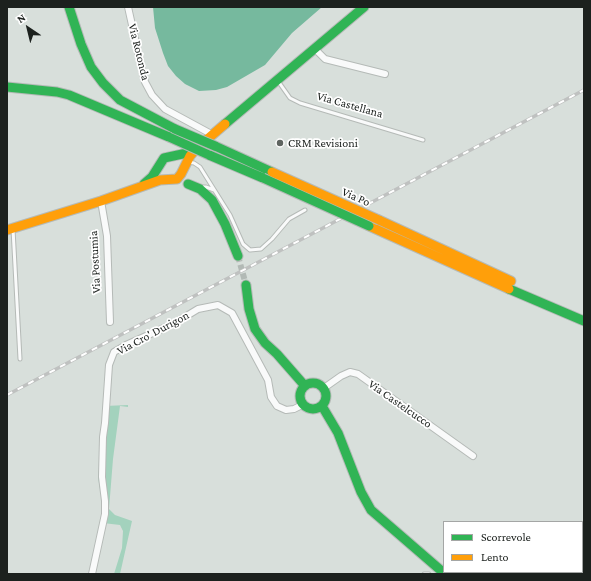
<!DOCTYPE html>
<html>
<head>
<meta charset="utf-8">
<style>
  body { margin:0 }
  #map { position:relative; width:591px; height:581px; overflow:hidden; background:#d8dfdb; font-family:"Crimson Pro",serif }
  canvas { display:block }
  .frame { position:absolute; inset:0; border:8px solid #1c211e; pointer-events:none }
  .legend { position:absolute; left:443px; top:521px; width:140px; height:52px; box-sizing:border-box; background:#fff; border:1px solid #a4a6a5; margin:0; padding:5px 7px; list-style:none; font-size:12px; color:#1c211e }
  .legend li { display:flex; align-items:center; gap:8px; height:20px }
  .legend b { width:20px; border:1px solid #a4a6a5 }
  .north { position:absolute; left:8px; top:8px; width:40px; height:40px; -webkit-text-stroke:3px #fff; paint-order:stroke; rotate:325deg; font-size:11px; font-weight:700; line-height:16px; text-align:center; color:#1c211e }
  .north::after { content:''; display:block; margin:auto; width:14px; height:18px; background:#1c211e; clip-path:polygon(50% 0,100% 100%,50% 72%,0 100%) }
</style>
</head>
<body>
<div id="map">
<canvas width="591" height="581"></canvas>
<div class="frame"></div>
<ul class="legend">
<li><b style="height:5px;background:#30b455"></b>Scorrevole</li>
<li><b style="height:5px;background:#ff9f0a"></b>Lento</li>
</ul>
<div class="north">N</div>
</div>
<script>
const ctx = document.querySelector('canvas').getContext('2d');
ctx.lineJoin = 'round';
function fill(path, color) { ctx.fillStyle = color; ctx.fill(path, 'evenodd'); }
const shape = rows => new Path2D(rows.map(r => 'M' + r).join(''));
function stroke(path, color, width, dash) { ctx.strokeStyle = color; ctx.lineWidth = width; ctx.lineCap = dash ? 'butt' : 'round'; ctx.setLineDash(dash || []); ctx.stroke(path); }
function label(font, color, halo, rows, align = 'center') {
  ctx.font = font + ' "Crimson Pro",serif'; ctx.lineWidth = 3.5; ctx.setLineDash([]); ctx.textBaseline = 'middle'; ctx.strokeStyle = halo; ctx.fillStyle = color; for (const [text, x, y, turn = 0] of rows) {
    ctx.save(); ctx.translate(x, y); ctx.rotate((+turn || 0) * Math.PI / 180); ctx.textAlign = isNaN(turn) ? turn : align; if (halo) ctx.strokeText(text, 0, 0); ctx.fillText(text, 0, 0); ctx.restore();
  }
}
const green = shape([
  [128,405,128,407,120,406,113,459,109,509,115,515,132,521,120,574,114,574,122,548,123,531,120,525,103,523,103,508,98,477,102,449,105,406]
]);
const water = shape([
  [153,7,322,7,292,33,265,65,227,87,216,90,199,91,185,84,176,76,168,66,163,53,155,28]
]);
const streetTunnel = shape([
  [238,256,246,285]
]);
const lane = shape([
  [278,81,290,98,300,103,423,140],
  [188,162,194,163,200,167,230,215,243,244,250,250,261,249,272,239,289,219,305,210],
  [200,187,206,187,214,190],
  [13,229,20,359],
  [424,574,429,574]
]);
const street = shape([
  [128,7,142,70,145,82,152,95,165,109,213,135],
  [315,49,325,59,385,74],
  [101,201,107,236,110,322],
  [324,388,341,376,350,372,358,374,473,456],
  [92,574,105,514,105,501,102,477,103,437,105,423,109,365,114,352,126,345,175,323,198,309,218,305,232,313,268,380,271,397,277,406,286,410,294,409,304,404]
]);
const fast = shape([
  [69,7,81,44,91,67,103,83,120,100,175,129],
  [7,87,57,92,69,95,169,137],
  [225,124,364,7],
  [215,146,272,172],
  [209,155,263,178],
  [144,184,152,177,164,158,187,153,195,149],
  [188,184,200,189,212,200,225,224,238,256],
  [246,285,249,309,255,329,265,343,277,354,305,386],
  [509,289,584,321],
  '300 396a13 13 0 1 1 26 0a13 13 0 1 1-26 0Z',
  [322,406,338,433,361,492,371,510,445,574]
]);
const slow = shape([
  [379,220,511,281],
  [369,226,509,289],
  [7,230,101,201,160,180,177,179,181,174,190,156,197,148,225,124]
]);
const rail = shape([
  [7,395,584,90]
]);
const fastBridge = shape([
  [175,129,215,146],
  [169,137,209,155],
  [263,178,369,226]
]);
const slowBridge = shape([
  [272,172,379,220]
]);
const markers = [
  [280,143,4,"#5e6460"]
];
const streetNames = [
  ["Via Rotonda",139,52,76],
  ["Via Castellana",350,105,16],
  ["Via Po",356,197,24],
  ["Via Postumia",95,262,-93],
  ["Via Cro' Durigon",153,333,-28],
  ["Via Castelcucco",400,404,35]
];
const poiNames = [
  ["CRM Revisioni",288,143]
];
fill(green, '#a3d2bd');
fill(water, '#76b99e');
stroke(streetTunnel, '#b2b9b5', 6, [6, 3]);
stroke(lane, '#b5bab7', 5);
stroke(street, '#b5bab7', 8);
stroke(fast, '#b5bab7', 11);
stroke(slow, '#b5bab7', 11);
stroke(lane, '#f9fafa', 3);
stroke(street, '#f9fafa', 6);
stroke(fast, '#30b455', 9);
stroke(slow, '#ff9f0a', 9);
stroke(rail, '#bfc1c0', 3.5);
stroke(rail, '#fff', 2, [6]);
stroke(fastBridge, '#b5bab7', 11, []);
stroke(slowBridge, '#b5bab7', 11, []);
stroke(fastBridge, '#30b455', 9);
stroke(slowBridge, '#ff9f0a', 9);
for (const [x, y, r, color] of markers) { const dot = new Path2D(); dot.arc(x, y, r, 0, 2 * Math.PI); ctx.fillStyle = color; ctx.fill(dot); stroke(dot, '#fff', 1.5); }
label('12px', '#1c211e', '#fff', streetNames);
label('12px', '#1c211e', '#fff', poiNames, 'left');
</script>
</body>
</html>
